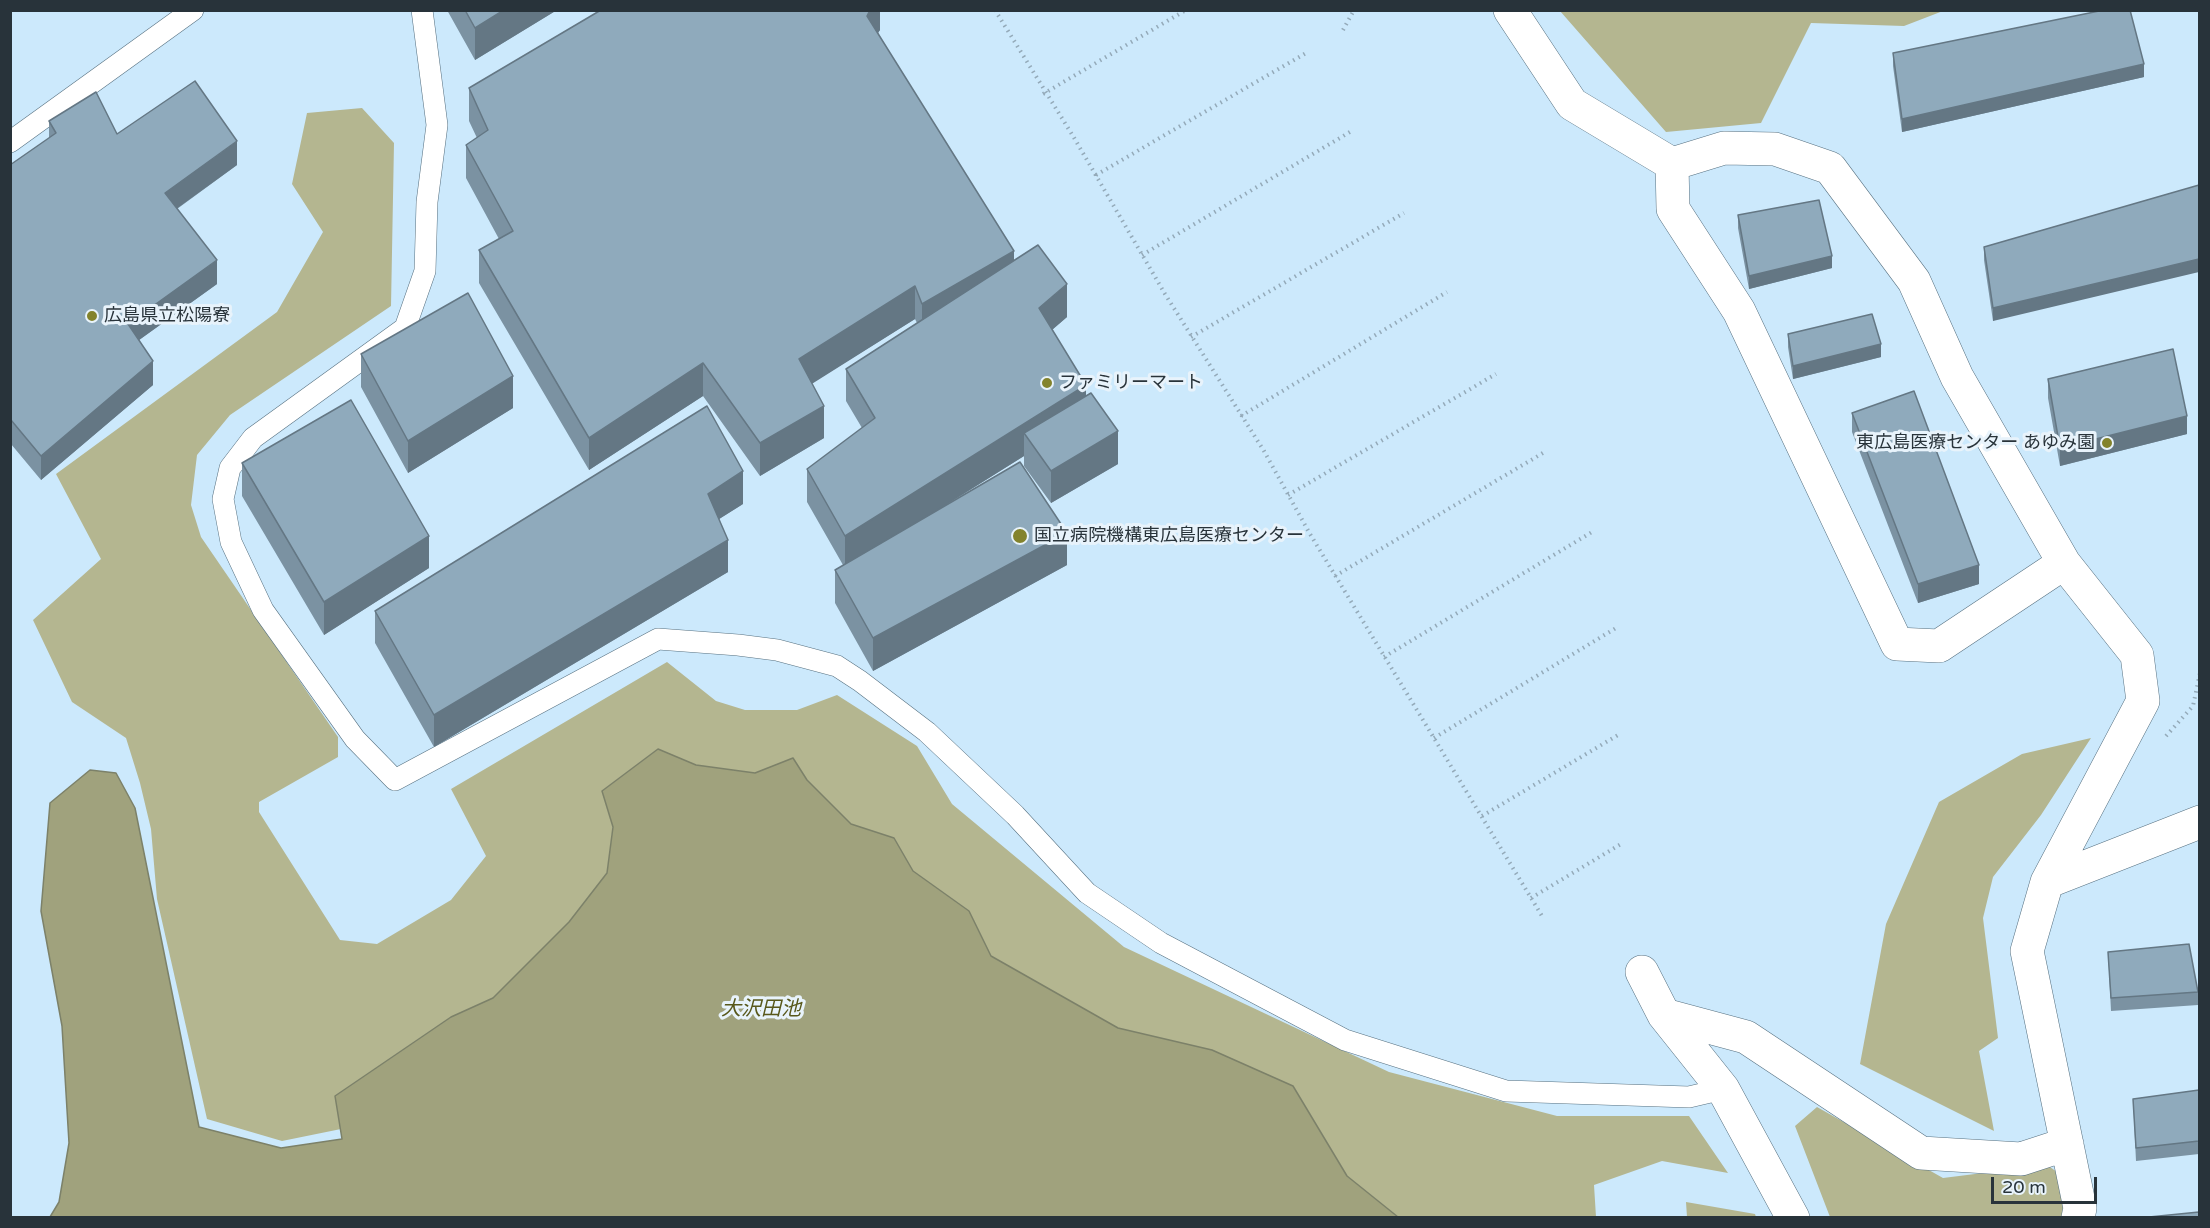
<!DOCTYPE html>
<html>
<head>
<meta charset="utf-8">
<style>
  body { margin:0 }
  #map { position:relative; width:2210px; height:1228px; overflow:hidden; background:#cce9fc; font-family:"Varela Round",sans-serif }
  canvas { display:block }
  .frame { position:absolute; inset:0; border:12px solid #28333a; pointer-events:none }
  .scale { position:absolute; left:1991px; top:1177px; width:106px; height:27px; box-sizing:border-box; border:3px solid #28333a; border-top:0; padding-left:8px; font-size:18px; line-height:21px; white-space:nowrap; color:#28333a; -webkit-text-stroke:4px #e8f3fb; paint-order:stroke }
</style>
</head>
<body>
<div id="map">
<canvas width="2210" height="1228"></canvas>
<div class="frame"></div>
<div class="scale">20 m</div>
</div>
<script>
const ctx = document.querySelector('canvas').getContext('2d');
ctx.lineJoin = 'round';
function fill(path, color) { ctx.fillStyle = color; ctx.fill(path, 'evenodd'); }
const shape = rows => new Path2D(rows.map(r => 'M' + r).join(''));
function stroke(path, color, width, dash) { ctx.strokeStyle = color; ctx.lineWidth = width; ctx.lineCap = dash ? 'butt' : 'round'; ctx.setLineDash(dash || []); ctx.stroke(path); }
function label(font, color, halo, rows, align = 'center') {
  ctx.font = font + ' "Varela Round","Noto Sans JP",sans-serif'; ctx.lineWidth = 6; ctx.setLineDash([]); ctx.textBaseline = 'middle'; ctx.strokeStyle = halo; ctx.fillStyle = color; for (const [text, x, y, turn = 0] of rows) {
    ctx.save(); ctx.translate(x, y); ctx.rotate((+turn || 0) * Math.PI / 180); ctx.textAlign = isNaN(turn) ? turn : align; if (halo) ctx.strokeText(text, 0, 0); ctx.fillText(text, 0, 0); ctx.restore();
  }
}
const forest = shape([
  [1560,11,1943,11,1904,26,1811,23,1761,123,1666,132],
  [362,108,394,143,391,306,230,415,197,455,191,505,201,537,338,737,338,757,259,802,259,812,340,940,377,944,451,900,486,856,451,789,667,662,716,701,745,710,797,710,837,695,917,746,952,804,1124,947,1389,1072,1557,1116,1689,1116,1728,1173,1662,1161,1594,1185,1596,1217,1398,1217,1347,1176,1293,1086,1212,1050,1118,1028,991,956,969,911,913,871,894,838,851,824,807,780,793,759,755,773,696,765,658,749,602,791,613,826,607,873,569,922,493,998,451,1017,335,1096,341,1129,282,1141,207,1119,157,899,151,829,140,783,126,738,72,702,33,620,101,559,56,474,277,312,323,232,292,184,307,113],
  [2091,738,2041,815,1993,877,1983,918,1998,1038,1979,1051,1994,1131,1860,1064,1886,924,1939,802,2022,754],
  [1817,1107,1943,1178,2047,1165,2060,1174,2064,1210,2062,1218,1830,1217,1795,1126],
  [1686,1202,1755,1214,1756,1217,1687,1217]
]);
const water = shape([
  [658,749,696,765,755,773,793,758,807,780,851,824,894,838,913,871,969,911,991,956,1118,1028,1212,1050,1293,1086,1347,1176,1398,1217,50,1217,59,1202,69,1143,62,1026,41,911,50,803,90,770,116,773,135,808,199,1127,281,1148,342,1139,335,1096,451,1017,493,998,569,922,607,873,613,827,602,791,658,749]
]);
const path = shape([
  [995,10,1073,136,1165,294,1264,451,1310,534,1542,916],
  [1343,30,1354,10],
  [1043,94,1186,10],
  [1096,175,1306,53],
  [1142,255,1350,132],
  [1191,337,1404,213],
  [1241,416,1447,292],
  [1288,495,1496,374],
  [1335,576,1543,453],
  [1384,657,1592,532],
  [2166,736,2193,706,2200,673],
  [1434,738,1616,628],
  [1482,816,1618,735],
  [1531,898,1621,844]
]);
const lane = shape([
  [422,10,437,125,427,202,425,271,405,328,253,438,230,468,223,499,231,542,263,610,355,739,395,780,658,639,738,645,777,650,837,666,860,681,927,732,1015,815,1087,893,1161,943,1345,1040,1506,1091,1689,1097,1723,1089],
  [10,142,193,10]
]);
const street = shape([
  [1510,10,1572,104,1672,164,1724,148,1775,149,1830,168,1914,281,1957,377,2064,563,2137,655,2143,701,2047,882,2027,951,2080,1208,2078,1218],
  [1672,164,1673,209,1739,311,1897,644,1939,646,2064,563],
  [2047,882,2200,822],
  [1642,972,1664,1015,1723,1089,1793,1218],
  [1664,1015,1746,1037,1921,1153,2021,1159,2067,1144]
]);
const wall = shape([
  [447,10,557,10,475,60],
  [880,10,880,30,878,33,1014,260,1067,317,1052,330,1086,396,1118,464,1051,503,1024,466,1024,456,932,514,1067,565,873,671,835,603,835,570,843,565,807,502,807,469,862,428,846,401,846,369,917,323,915,319,812,383,824,438,760,476,703,396,589,470,479,283,479,250,499,239,466,178,466,145,477,138,469,121,469,88],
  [1893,53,2144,77,1902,132,1893,66],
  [49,121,117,134,237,165,177,209,217,284,139,340,153,385,41,480,11,444,10,444,10,165,49,138],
  [2199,185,1993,321,1984,260,1984,247],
  [1738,215,1832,268,1749,289,1738,228],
  [1788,334,1881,357,1793,379,1788,347],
  [361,354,513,408,408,473,361,387],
  [2048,379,2187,434,2060,466,2048,398],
  [1852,413,1979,584,1918,603,1852,432],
  [242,463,429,568,324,635,242,496],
  [743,504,719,519,728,572,434,747,375,643,375,611],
  [2108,952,2198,992,2198,1005,2111,1011],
  [2199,1090,2199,1154,2136,1161,2133,1099]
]);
const shadedWall = shape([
  [504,10,557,10,475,60,475,28],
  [870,10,880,10,880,30,867,48,867,16],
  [2144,64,2144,77,1902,132,1902,119],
  [237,141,237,165,165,217,165,193],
  [1014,251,1014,284,922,337,922,304],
  [1832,256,1832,268,1749,289,1749,276],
  [2199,259,2199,272,1993,321,1993,308],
  [217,260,217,284,128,348,128,324],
  [1067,284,1067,317,1039,341,1039,308],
  [915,286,915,319,799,392,799,359],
  [1881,344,1881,357,1793,379,1793,366],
  [153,361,153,385,41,480,41,456],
  [703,363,703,396,589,470,589,438],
  [513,376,513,408,408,473,408,441],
  [1086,385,1086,417,1024,433,1024,456,845,568,845,536],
  [824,406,824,438,760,476,760,443],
  [2187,416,2187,434,2060,466,2060,448],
  [10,420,11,420,10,444],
  [1118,431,1118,464,1051,503,1051,471],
  [743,471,743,504,708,526,708,494],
  [1067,533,1067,565,873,671,873,638],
  [429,536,429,568,324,635,324,602],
  [728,540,728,572,434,747,434,715],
  [1979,565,1979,584,1918,603,1918,584]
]);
const building = shape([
  [465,10,504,10,475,28,465,10],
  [601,10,870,10,867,16,1014,251,922,304,915,286,799,359,824,406,760,443,703,363,589,438,479,250,513,231,466,145,488,130,469,88,601,10],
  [2104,10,2130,10,2144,64,1902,119,1893,53,2104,10],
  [195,81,237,141,165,193,217,260,128,324,153,361,41,456,11,420,10,420,10,165,56,133,49,121,96,92,117,134,195,81],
  [2199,185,2199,259,1993,308,1984,247,2199,185],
  [1819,200,1832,256,1749,276,1738,215,1819,200],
  [1038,245,1067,284,1039,308,1086,385,845,536,807,469,875,418,846,369,1038,245],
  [468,293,513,376,408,441,361,354,468,293],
  [1872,314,1881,344,1793,366,1788,334,1872,314],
  [2173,349,2187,416,2060,448,2048,379,2173,349],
  [1914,391,1979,565,1918,584,1852,413,1914,391],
  [1091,393,1118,431,1051,471,1024,433,1091,393],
  [351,400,429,536,324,602,242,463,351,400],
  [707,406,743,471,708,494,728,540,434,715,375,611,707,406],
  [1020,462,1067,533,873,638,835,570,1020,462],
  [2189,944,2198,992,2111,998,2108,952,2189,944],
  [2199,1090,2199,1141,2136,1148,2133,1099,2199,1090],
  [2199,1212,2199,1218,2139,1218,2199,1212]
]);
const markers = [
  [92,316,6,"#83832c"],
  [1047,383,6,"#83832c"],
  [2107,443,6,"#83832c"],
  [1020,536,8,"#83832c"]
];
const poiNames = [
  ["広島県立松陽寮",104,316],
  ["ファミリーマート",1059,383],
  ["東広島医療センター あゆみ園",2095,443,"right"],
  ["国立病院機構東広島医療センター",1034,536]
];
const waterNames = [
  ["大沢田池",761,1010]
];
fill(forest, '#b4b690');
fill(water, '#a0a27d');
stroke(water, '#7c8169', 1.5);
stroke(lane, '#577181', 22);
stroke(street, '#577181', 34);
stroke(path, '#94aab9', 4, [1.5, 4.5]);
stroke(lane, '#fff', 21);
stroke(street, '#fff', 33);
fill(wall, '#7b92a2');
fill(shadedWall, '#647784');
fill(building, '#8faabc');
stroke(building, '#647784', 1.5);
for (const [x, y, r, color] of markers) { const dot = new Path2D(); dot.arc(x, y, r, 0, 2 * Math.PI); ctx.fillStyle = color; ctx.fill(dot); stroke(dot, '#e8f3fb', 2); }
label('18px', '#28333a', '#e8f3fb', poiNames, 'left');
label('italic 20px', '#58581b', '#e8f3fb', waterNames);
</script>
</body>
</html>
